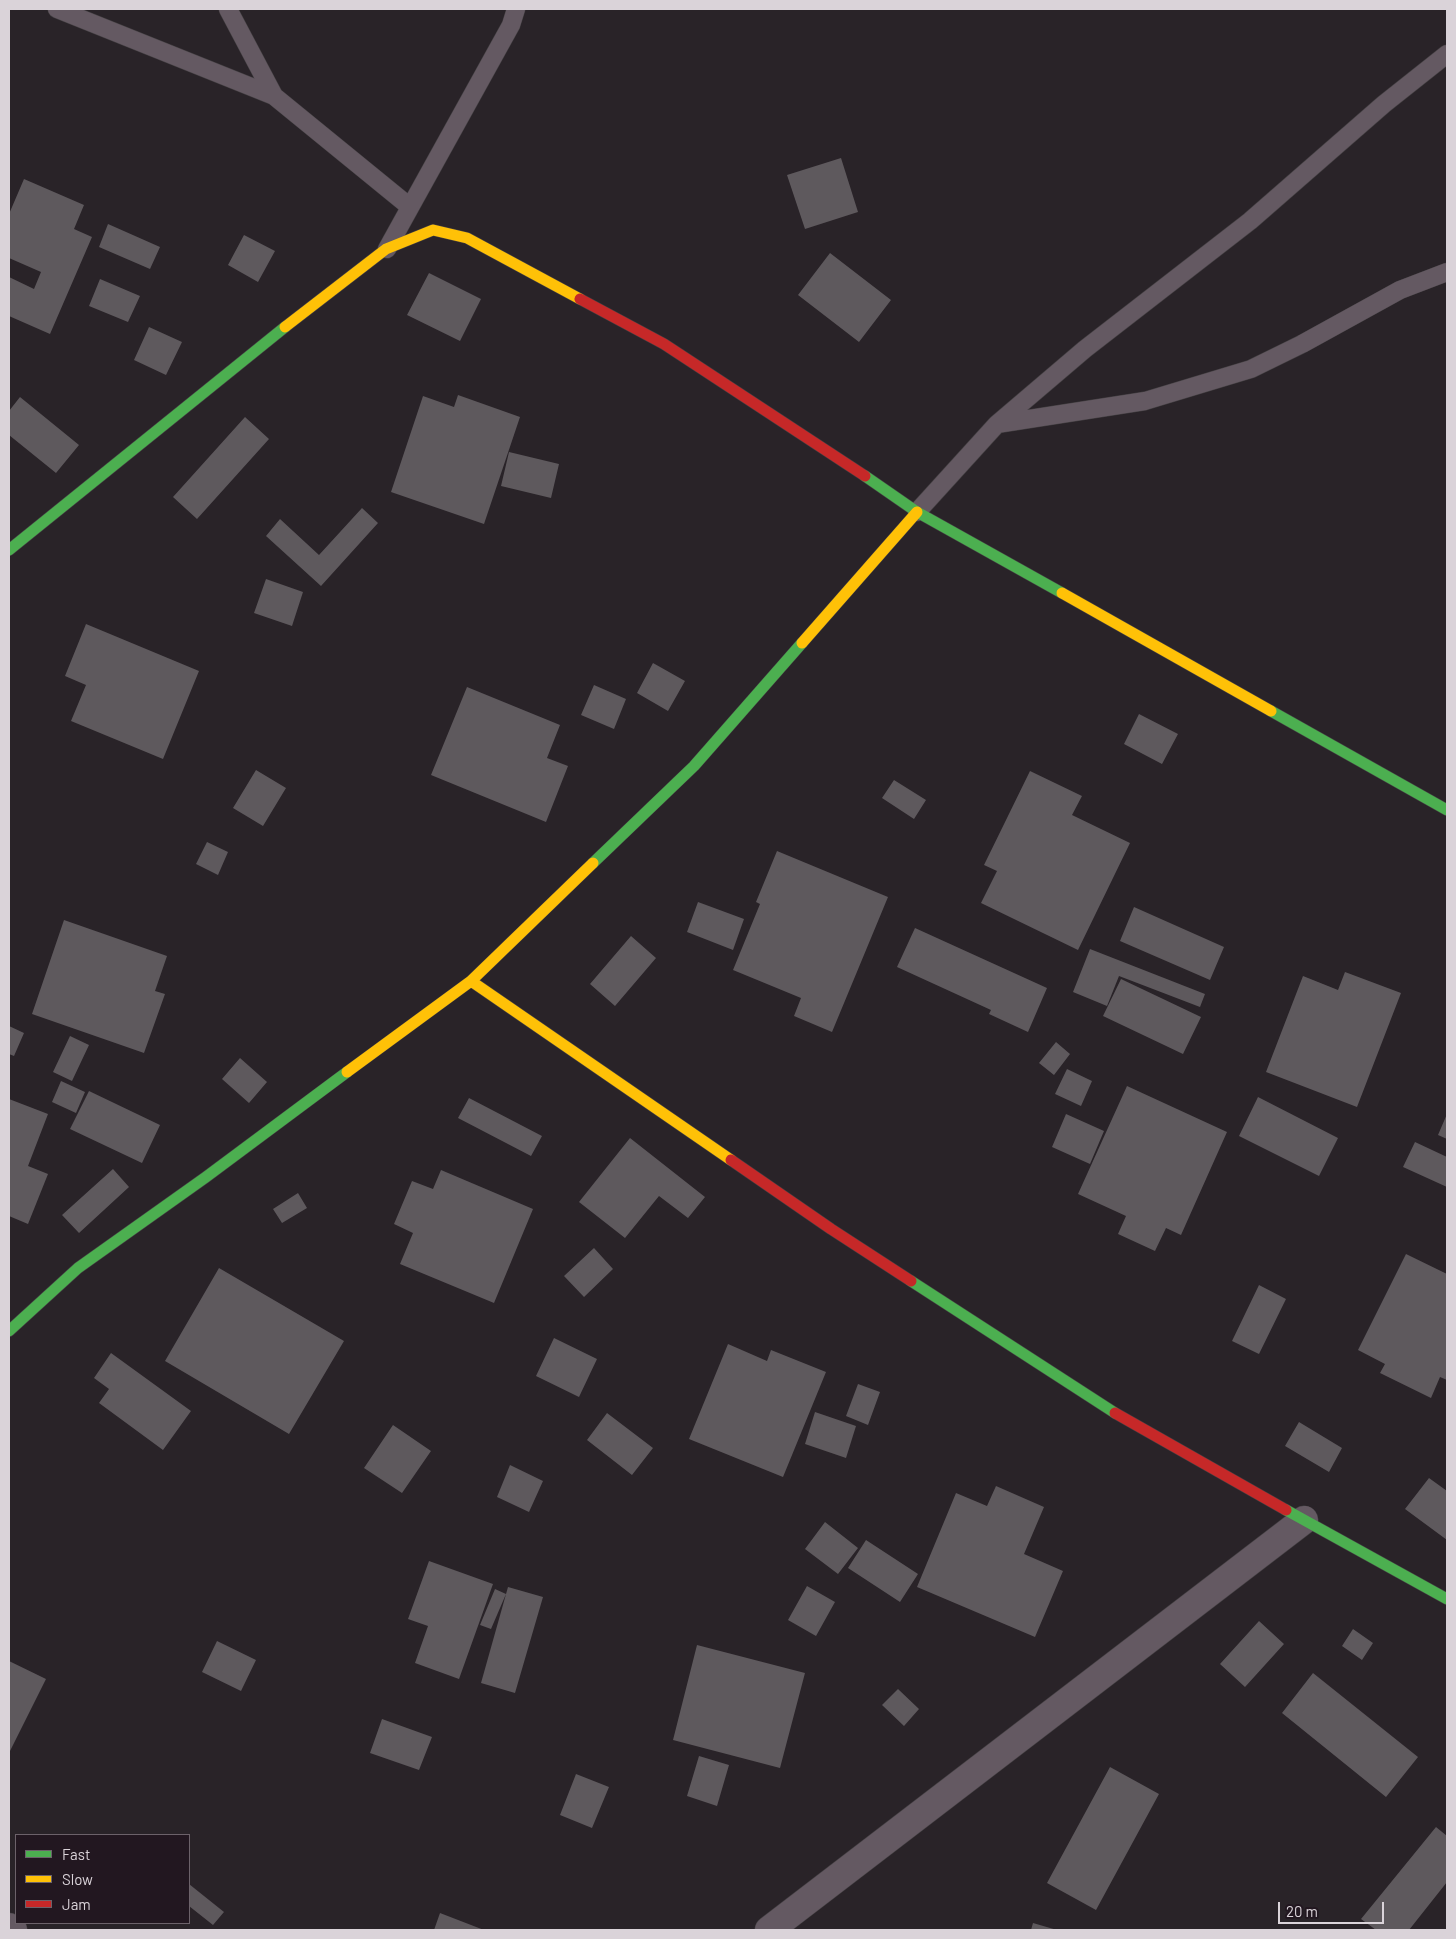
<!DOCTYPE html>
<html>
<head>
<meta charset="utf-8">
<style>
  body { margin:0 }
  #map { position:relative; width:1456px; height:1939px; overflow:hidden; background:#292328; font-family:Barlow,sans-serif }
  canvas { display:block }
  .frame { position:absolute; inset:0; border:10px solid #dad3d9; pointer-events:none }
  .legend { position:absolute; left:15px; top:1834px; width:175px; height:90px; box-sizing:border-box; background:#221720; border:1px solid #6c626a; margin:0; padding:6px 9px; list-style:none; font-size:15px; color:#dad3d9 }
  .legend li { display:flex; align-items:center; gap:10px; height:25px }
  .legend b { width:25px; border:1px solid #6c626a }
  .scale { position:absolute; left:1278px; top:1902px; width:106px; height:22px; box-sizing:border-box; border:2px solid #dad3d9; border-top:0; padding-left:6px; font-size:15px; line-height:18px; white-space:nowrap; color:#dad3d9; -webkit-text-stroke:4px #221720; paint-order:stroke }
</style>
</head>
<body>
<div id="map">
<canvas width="1456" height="1939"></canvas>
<div class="frame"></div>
<ul class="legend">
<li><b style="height:6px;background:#4caf50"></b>Fast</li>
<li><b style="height:6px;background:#ffc107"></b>Slow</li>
<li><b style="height:6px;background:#c62828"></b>Jam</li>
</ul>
<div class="scale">20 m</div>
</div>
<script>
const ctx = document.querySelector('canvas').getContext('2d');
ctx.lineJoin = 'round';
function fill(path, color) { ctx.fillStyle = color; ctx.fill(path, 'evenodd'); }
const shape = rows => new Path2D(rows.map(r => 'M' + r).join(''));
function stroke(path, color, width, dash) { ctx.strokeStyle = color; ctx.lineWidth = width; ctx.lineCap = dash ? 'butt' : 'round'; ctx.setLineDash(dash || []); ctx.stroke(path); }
const building = shape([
  [841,158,858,212,805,229,787,175],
  [24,179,84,205,74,229,92,237,50,334,9,316,9,277,34,289,41,272,9,258,9,214],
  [108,224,160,247,150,269,99,247],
  [244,235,275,251,258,282,228,265],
  [830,253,891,300,859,342,798,295],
  [429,273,481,299,460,341,407,315],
  [100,279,140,296,128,322,89,306],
  [149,327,182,342,166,375,134,360],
  [458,395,520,417,484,524,391,492,423,396,454,407],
  [20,397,79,445,56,473,9,435,9,411],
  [245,417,269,439,197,519,173,497],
  [509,452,559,464,551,498,501,486],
  [362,508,378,523,321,586,266,536,280,519,319,555],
  [266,579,303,592,292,626,254,613],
  [86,624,199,671,163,759,71,721,86,685,65,676],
  [653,663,685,681,668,711,637,693],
  [594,685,626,699,614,729,581,715],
  [467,687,560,725,547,758,568,766,546,822,431,775],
  [1139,714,1178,734,1162,764,1124,744],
  [256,770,286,788,263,826,233,808],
  [1030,771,1082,796,1072,815,1130,843,1078,950,981,903,997,871,984,865],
  [894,780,926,800,914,819,882,798],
  [207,842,228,852,218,875,196,864],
  [777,851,888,897,832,1032,794,1016,801,998,733,970,760,904,756,902],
  [698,902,744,919,733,950,687,932],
  [1134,907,1224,947,1210,980,1120,941],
  [64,920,167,956,155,991,165,994,144,1053,32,1014],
  [915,928,1047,988,1028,1032,989,1014,991,1010,897,967],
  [631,936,656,958,615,1006,590,984],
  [1090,949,1205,994,1200,1007,1119,976,1107,1006,1073,992],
  [1345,972,1401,993,1357,1107,1266,1072,1303,976,1338,990],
  [1121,979,1201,1017,1183,1054,1103,1016],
  [9,1026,24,1033,14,1056,9,1054],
  [70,1036,89,1045,72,1081,53,1072],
  [1056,1042,1070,1054,1054,1075,1039,1063],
  [240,1058,267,1082,249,1103,222,1079],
  [1067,1069,1092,1081,1081,1106,1055,1094],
  [61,1081,85,1092,76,1113,52,1102],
  [1127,1086,1227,1132,1181,1235,1166,1228,1155,1251,1118,1234,1126,1216,1078,1194],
  [89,1091,160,1125,142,1163,70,1129],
  [1258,1097,1338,1138,1319,1176,1239,1136],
  [469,1098,542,1136,531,1156,458,1118],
  [9,1099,48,1114,28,1166,48,1174,28,1224,9,1216],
  [1066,1114,1104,1131,1090,1164,1052,1147],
  [1447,1114,1447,1139,1438,1135],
  [630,1138,705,1197,688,1218,659,1196,625,1238,579,1202],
  [1415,1142,1447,1157,1447,1187,1403,1167],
  [113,1169,129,1187,79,1233,62,1215],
  [441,1170,533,1209,494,1303,400,1264,413,1233,394,1224,412,1181,433,1189],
  [298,1193,307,1208,282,1223,273,1209],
  [594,1248,613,1269,584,1297,564,1276],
  [1406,1254,1447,1274,1447,1380,1440,1377,1431,1398,1380,1373,1385,1364,1358,1350],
  [219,1268,344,1341,289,1434,165,1361],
  [1259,1285,1286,1299,1259,1354,1232,1341],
  [554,1338,597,1359,579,1397,536,1376],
  [728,1344,767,1361,771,1350,826,1372,783,1477,689,1439],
  [111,1353,191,1411,163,1450,99,1403,109,1389,94,1378],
  [858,1384,880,1392,868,1425,846,1416],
  [815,1412,856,1426,846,1458,805,1444],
  [607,1413,653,1448,632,1475,587,1440],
  [1299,1422,1342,1448,1329,1472,1285,1446],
  [393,1425,431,1451,402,1493,364,1468],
  [510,1465,543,1481,529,1512,497,1497],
  [1429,1478,1447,1491,1447,1540,1405,1509],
  [996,1486,1044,1507,1024,1554,1063,1571,1035,1637,917,1587,956,1493,987,1506],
  [825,1522,858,1548,838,1574,805,1549],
  [866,1540,918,1574,900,1602,848,1568],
  [429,1561,493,1584,459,1679,415,1663,428,1626,408,1619],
  [807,1586,835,1602,816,1636,788,1620],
  [508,1587,543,1597,515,1693,481,1683],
  [495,1589,506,1594,491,1629,480,1625],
  [1259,1621,1284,1644,1245,1687,1220,1664],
  [1353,1629,1373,1643,1362,1660,1342,1646],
  [217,1641,256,1660,241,1691,202,1672],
  [697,1645,805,1673,780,1768,673,1740],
  [9,1661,46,1679,9,1753],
  [1313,1673,1418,1757,1386,1797,1282,1713],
  [898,1689,919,1709,904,1726,882,1705],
  [382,1719,432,1737,419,1770,370,1753],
  [699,1756,729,1765,717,1806,687,1796],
  [1110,1767,1159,1794,1096,1910,1047,1883],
  [576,1774,609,1787,592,1828,560,1815],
  [1436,1827,1447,1836,1447,1882,1409,1930,1376,1930,1361,1919],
  [189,1884,224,1912,213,1925,189,1906],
  [440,1913,484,1930,434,1930],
  [1033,1923,1057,1930,1031,1930]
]);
const lane = shape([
  [57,9,274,96],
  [228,9,274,96,410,207],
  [387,249,511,25,516,9],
  [997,424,1145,401,1251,369,1302,344,1400,290,1447,272],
  [917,512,997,424,1085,349,1250,221,1384,104,1447,54]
]);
const street = shape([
  [9,1927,13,1930],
  [769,1930,1304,1520]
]);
const fast = shape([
  [865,476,917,512,1062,593],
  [9,550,285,327],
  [1271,711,1447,810],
  [593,863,694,766,802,643],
  [911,1281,1115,1413],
  [9,1331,78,1268,206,1177,347,1072],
  [1286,1510,1447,1599]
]);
const slow = shape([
  [285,327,386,249,433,230,467,238,580,299],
  [1062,593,1271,711],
  [802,643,917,512],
  [471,981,731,1160],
  [347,1072,471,981,593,863]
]);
const jam = shape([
  [580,299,664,344,865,476],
  [731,1160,831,1229,911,1281],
  [1115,1413,1286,1510]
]);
fill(building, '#5e595d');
stroke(lane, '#444043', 19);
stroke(street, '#444043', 29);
stroke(fast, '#444043', 12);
stroke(slow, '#444043', 12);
stroke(jam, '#444043', 12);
stroke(lane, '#645962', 18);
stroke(street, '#645962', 28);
stroke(fast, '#4caf50', 11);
stroke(slow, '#ffc107', 11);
stroke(jam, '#c62828', 11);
</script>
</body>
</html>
